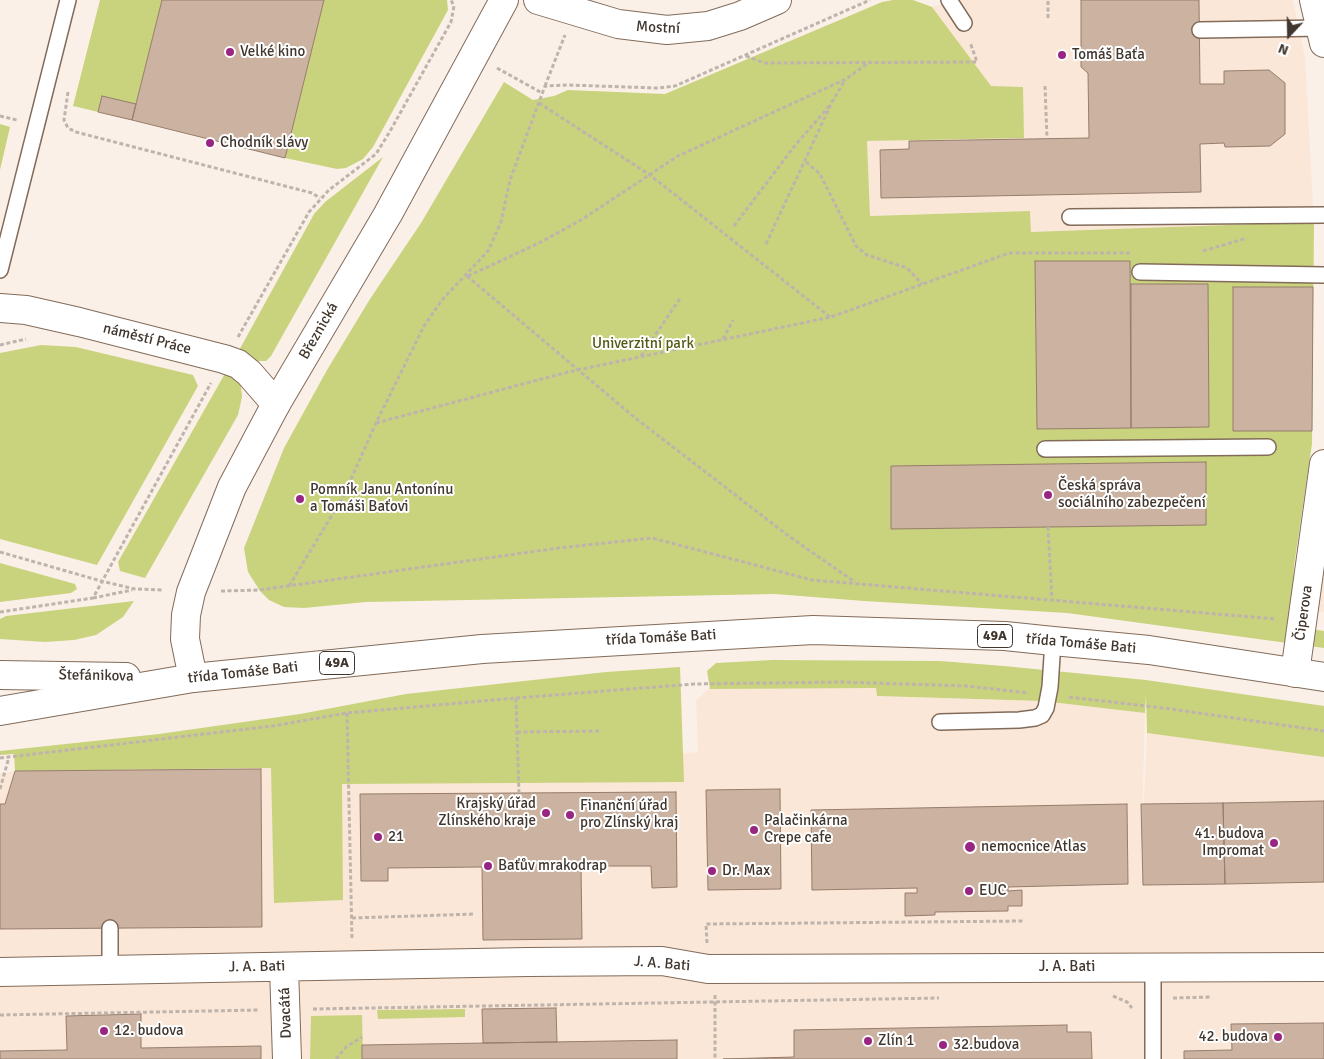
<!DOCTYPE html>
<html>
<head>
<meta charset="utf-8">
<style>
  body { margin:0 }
  #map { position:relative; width:1324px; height:1059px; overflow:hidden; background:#fbf0e8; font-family:Signika,sans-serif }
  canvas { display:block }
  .north { position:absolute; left:1264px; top:10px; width:50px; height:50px; -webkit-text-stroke:4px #fff; paint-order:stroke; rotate:201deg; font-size:14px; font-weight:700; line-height:20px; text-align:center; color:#40362e }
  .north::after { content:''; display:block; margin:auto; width:18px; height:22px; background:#40362e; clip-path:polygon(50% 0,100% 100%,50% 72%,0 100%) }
</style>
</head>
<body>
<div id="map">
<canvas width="1324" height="1059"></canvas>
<div class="north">N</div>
</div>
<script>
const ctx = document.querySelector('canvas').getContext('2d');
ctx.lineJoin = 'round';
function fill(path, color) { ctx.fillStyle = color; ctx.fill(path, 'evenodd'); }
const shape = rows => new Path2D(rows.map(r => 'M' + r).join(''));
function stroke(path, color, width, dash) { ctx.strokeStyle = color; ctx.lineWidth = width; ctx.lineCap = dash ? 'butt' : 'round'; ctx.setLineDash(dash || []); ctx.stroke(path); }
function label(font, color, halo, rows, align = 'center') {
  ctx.font = font + ' Signika,sans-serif'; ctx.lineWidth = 4; ctx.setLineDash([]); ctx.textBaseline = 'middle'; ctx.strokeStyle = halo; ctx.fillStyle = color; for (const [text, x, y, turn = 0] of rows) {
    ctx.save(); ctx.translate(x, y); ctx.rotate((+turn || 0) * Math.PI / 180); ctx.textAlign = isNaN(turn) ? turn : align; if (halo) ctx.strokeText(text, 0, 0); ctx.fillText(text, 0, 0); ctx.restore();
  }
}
const built = shape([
  [957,0,1293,0,1305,58,1314,222,1227,232,1031,232,1030,211,870,216,867,141,1017,138,932,7],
  [1324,548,1324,612,1316,611],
  [709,688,876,688,877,696,1042,701,1145,713,1141,863,1147,733,1324,756,1324,1059,0,1059,0,773,300,741,342,783,698,752,696,701]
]);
const green = shape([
  [100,0,162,0,132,120,73,106],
  [324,0,447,0,448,10,373,147,363,159,346,168,337,169,285,158],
  [893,0,913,0,932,7,991,86,1023,87,1024,138,867,141,870,216,1030,211,1031,232,1314,222,1312,444,1294,566,1291,626,1324,631,1324,648,1067,613,864,601,775,594,366,602,304,608,284,607,269,600,260,591,248,572,244,548,284,448,327,370,370,299,421,223,504,82,533,100,554,96,568,90,665,94,882,2],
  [0,124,10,127,0,170],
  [383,157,271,356,266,361,258,361,237,354,314,214,325,202],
  [41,345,76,347,193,375,198,386,97,565,0,539,0,353],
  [227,370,238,378,241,386,242,397,238,415,145,578,120,571,118,562],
  [0,563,75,584,77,589,71,593,0,602],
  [134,601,123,617,96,635,74,640,45,642,0,639,0,619,6,616],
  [772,660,940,661,1004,666,1146,680,1324,706,1324,757,1147,733,1146,695,1145,713,1042,701,877,696,876,688,710,689,707,671,716,663],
  [680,667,684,782,342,784,343,900,274,903,271,768,15,771,14,754,0,755,0,751,159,734,300,714,406,694,606,672],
  [465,1009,465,1017,378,1019,377,1010],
  [362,1015,363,1059,310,1059,311,1016]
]);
const building = shape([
  [162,0,324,0,285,158,132,120,162,0],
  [1081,0,1199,0,1200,84,1224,84,1224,71,1269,70,1285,83,1285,134,1270,146,1225,147,1224,143,1200,144,1201,192,881,198,880,150,909,149,909,141,1089,138,1088,73,1081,67,1081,0],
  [102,96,136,104,132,120,98,112,102,96],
  [1035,261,1130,261,1131,428,1037,429,1035,261],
  [1131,284,1208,284,1209,427,1131,428,1131,284],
  [1233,287,1313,287,1312,431,1233,431,1233,287],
  [1206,462,1206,525,891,529,891,466,1206,462],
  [261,769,262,927,0,929,0,804,5,804,15,771,261,769],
  [780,789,781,889,708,890,706,790,780,789],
  [676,792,677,887,652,888,651,866,581,866,582,939,483,940,482,867,388,868,388,881,361,881,360,794,676,792],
  [1324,801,1324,882,1225,884,1223,803,1324,801],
  [1223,803,1225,884,1143,885,1141,804,1223,803],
  [1127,804,1128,884,1008,887,1008,891,1022,890,1022,906,1008,906,1008,911,935,912,935,915,905,916,905,893,917,893,917,888,812,890,811,810,1127,804],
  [556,1008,557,1042,483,1043,482,1009,556,1008],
  [141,1014,141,1048,261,1046,261,1059,0,1059,0,1051,67,1050,66,1016,141,1014],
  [1324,1023,1324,1059,1184,1059,1184,1051,1232,1050,1231,1024,1324,1023],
  [1067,1025,1067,1032,1091,1032,1092,1059,723,1059,794,1057,794,1030,1067,1025],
  [677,1040,677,1059,362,1059,362,1045,677,1040]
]);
const path = shape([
  [1048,18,1048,0],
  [746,56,764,63,772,63,977,62,970,42],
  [497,68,542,93],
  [545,86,565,35],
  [1045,86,1047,138],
  [68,92,64,120,68,128,76,132,312,193,320,198],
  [539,103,650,175,830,317],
  [0,116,17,120],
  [806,162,820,174,856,246,867,255,907,268,922,284],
  [734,226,793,148,830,105],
  [766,244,832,102,845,80],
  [1203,251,1247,238],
  [467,276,634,417,790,537,855,582],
  [468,276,541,242,581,220,678,156,846,79,868,63],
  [238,337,309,212,329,190,376,154,389,133,451,22,454,6,451,0],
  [723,339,733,320],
  [0,345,26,339],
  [641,356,681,297],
  [376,423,568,372,831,317,1009,253,1132,253],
  [1048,527,1052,601],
  [0,552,101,581,135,589,164,590],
  [289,586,343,497,376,423,424,326,442,300,488,251,501,222,510,180,545,86,568,85,657,88,675,86,870,0],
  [221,591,259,590,559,548,652,538,812,580,1276,619],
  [93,598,132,590],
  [0,612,93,598,211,383],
  [1069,697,1171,709,1324,731],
  [516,698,694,684,841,682,967,686,1028,693],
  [347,713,352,939],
  [517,732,601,731],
  [0,758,273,726,347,713,516,698,519,793],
  [0,789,9,757],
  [352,918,475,914],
  [707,943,706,924,1024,921],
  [715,995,715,1059],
  [1113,996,1127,1002,1132,1008],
  [1173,998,1211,997],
  [313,1009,939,998],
  [0,1015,258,1010],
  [336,1059,346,1047,362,1037]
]);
const service = shape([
  [949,0,964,23],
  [1200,30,1322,28],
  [1070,217,1324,215],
  [0,270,68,0],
  [1140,272,1324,275],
  [1045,449,1268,447],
  [940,722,1019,720,1035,718,1042,715,1046,708,1050,687,1053,641],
  [1153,966,1153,1059],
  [110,970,110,928]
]);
const minor = shape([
  [538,0,618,24,667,30,708,26,740,16,777,0],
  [1314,0,1324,43],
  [0,308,26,310,79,322,224,359,238,364,249,373,276,404],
  [1295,673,1324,464],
  [284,967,287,1059],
  [0,972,528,962,662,961,708,969,1324,967]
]);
const secondary = shape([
  [193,678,185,639,186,615,191,592,232,487,276,404,388,214,504,0]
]);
const primary = shape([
  [0,675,126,677],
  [0,711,193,678,482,649,813,630,1005,636,1053,641,1149,650,1324,677]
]);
const markers = [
  [230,52,5,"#982582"],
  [1062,55,5,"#982582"],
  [210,143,5,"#982582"],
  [1048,495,5,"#982582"],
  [300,499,5,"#982582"],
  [546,813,5,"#982582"],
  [570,815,5,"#982582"],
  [754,830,5,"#982582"],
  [378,837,5,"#982582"],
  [1274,843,5,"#982582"],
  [970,847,6,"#982582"],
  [488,866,5,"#982582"],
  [712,871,5,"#982582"],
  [969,891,5,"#982582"],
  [104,1031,5,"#982582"],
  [1278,1037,5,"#982582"],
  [868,1041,5,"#982582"],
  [943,1045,5,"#982582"]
];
const shields = [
  [995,636,35],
  [337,663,35]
];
const shieldNames = [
  ["49A",995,636],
  ["49A",337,663]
];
const streetNames = [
  ["Mostní",658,28,3],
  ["Březnická",319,331,-60],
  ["náměstí Práce",147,339,14],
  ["Čiperova",1304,613,-82],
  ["třída Tomáše Bati",661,638,-3],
  ["třída Tomáše Bati",1081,644,5],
  ["třída Tomáše Bati",243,673,-6],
  ["Štefánikova",96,676,1],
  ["J. A. Bati",662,964,5],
  ["J. A. Bati",257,967,-1],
  ["J. A. Bati",1067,967],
  ["Dvacátá",286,1013,-92]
];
const poiNames = [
  ["Velké kino",240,52],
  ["Tomáš Baťa",1072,55],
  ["Chodník slávy",220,143],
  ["Česká správa",1058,486],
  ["sociálního zabezpečení",1058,503],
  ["Pomník Janu Antonínu",310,490],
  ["a Tomáši Baťovi",310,507],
  ["Krajský úřad",536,804,"right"],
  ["Zlínského kraje",536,821,"right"],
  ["Finanční úřad",580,806],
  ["pro Zlínský kraj",580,823],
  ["Palačinkárna",764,821],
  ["Crepe cafe",764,838],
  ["41. budova",1264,834,"right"],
  ["Impromat",1264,851,"right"],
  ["21",388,837],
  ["nemocnice Atlas",981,847],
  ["Baťův mrakodrap",498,866],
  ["Dr. Max",722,871],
  ["EUC",979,891],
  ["12. budova",114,1031],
  ["42. budova",1268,1037,"right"],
  ["Zlín 1",878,1041],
  ["32.budova",953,1045]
];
const parkNames = [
  ["Univerzitní park",643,344]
];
fill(built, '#fbe7d8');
fill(green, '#c9d37d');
fill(building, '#ccb2a0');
stroke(building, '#967d6c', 1);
stroke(service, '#826b59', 18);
stroke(minor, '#826b59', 30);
stroke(secondary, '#826b59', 30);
stroke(primary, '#826b59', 30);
stroke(path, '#beb4ac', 3, [4, 2.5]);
stroke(service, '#fff', 15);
stroke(minor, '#fff', 28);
stroke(secondary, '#fff', 28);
stroke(primary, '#fff', 28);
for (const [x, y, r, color] of markers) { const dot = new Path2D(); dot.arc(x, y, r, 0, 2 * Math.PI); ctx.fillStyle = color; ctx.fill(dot); stroke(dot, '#fff', 2); }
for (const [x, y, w] of shields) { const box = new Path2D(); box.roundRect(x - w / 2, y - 11.5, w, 23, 4); ctx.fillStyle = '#fff'; ctx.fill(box); stroke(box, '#40362e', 1); }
label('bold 14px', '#40362e', null, shieldNames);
label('15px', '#40362e', '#fff', streetNames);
label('15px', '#40362e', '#fff', poiNames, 'left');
label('15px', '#545914', '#fff', parkNames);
</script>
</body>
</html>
